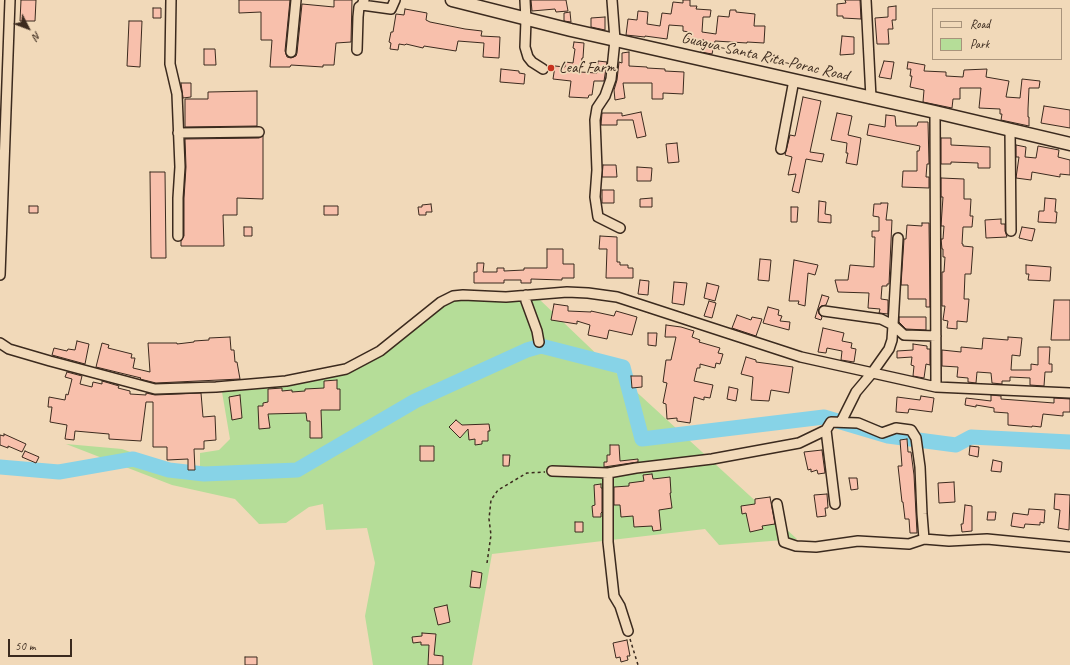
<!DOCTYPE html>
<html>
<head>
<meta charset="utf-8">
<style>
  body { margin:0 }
  #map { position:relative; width:1070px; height:665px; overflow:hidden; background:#f1d9b9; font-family:Caveat,sans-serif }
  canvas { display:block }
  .legend { position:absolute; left:932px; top:8px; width:130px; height:52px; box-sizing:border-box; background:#f1d9b9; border:1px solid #a8937b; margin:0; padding:5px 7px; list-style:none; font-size:12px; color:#3b2a1e }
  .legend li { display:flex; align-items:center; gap:8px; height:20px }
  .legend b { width:20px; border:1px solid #a8937b }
  .north { position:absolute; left:8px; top:8px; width:40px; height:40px; -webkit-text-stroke:3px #f1d9b9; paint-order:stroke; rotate:132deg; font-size:11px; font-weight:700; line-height:16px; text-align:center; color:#3b2a1e }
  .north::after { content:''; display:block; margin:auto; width:14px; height:18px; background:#3b2a1e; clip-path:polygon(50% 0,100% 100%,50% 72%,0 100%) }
  .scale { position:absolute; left:8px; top:639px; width:64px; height:18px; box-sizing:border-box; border:2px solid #3b2a1e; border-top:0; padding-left:5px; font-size:12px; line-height:14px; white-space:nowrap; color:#3b2a1e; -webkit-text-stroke:3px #f1d9b9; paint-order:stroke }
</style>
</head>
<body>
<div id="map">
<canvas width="1070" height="665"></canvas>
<ul class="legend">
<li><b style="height:5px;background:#f1d9b9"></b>Road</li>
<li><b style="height:11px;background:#b5dd98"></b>Park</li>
</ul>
<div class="north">N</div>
<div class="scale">50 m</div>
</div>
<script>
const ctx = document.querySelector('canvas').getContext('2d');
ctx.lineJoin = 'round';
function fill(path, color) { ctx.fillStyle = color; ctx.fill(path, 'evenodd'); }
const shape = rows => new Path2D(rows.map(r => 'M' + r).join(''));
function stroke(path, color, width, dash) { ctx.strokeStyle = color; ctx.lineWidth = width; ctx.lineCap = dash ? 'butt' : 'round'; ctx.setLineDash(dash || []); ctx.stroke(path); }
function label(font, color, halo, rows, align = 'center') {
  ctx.font = font + ' Caveat,sans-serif'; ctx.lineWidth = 3.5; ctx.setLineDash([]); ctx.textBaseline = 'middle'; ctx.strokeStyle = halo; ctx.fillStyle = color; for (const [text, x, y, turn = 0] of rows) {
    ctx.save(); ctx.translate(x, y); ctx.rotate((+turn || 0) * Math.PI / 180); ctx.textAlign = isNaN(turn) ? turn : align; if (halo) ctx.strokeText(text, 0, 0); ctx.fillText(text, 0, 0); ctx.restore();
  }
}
const green = shape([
  [528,298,539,299,630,386,797,539,719,545,705,529,492,554,472,665,373,665,365,616,375,563,367,528,326,530,323,504,309,507,286,523,259,524,235,499,172,485,66,444,122,449,186,472,200,473,200,453,219,450,230,439,222,392,347,371,452,299]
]);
const river = shape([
  [0,467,59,472,133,459,169,470,204,474,297,470,415,401,527,350,541,346,623,367,642,439,824,417,888,436,956,445,971,437,1070,442]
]);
const building = shape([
  [21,0,36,0,35,21,20,21,21,0],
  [239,0,290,0,285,51,287,57,291,58,296,56,297,53,302,4,334,7,334,0,352,0,351,42,336,43,334,65,323,65,323,67,291,65,290,67,270,67,272,40,261,40,261,12,239,13,239,0],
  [531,0,566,0,568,11,556,12,555,9,532,11,531,0],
  [683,0,690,0,690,6,697,6,696,9,711,10,710,17,703,17,702,32,716,34,718,16,729,17,730,10,736,10,736,12,755,14,754,26,765,26,764,43,747,42,747,43,715,41,712,54,701,52,704,40,688,39,689,32,683,31,683,26,669,25,667,39,645,36,645,37,626,35,628,19,637,20,638,11,648,12,647,24,660,26,662,13,671,14,673,2,683,3,683,0],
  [845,0,860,0,861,19,843,18,843,16,837,16,837,4,846,3,845,0],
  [896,6,896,20,892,20,893,29,888,29,889,44,877,44,875,18,888,17,888,7,896,6],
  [153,8,161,8,161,18,153,18,153,8],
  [405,9,427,13,426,20,430,22,465,29,482,31,481,36,500,37,499,58,483,57,484,43,458,41,456,51,424,46,423,48,406,44,405,45,399,44,398,50,390,49,391,43,389,42,391,32,393,32,396,14,404,15,405,9],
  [570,12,571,22,564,21,564,13,570,12],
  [605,17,605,30,591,27,591,18,605,17],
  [129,21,142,21,140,67,127,66,129,21],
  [842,36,854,37,854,54,840,55,842,36],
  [574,42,584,43,583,58,582,58,580,72,597,73,598,61,607,62,604,81,594,81,592,95,589,95,588,98,569,97,571,81,553,79,555,66,565,67,565,62,573,63,575,49,573,48,574,42],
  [204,49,215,49,216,65,204,65,204,49],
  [629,52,629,66,647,67,647,68,665,69,665,71,684,72,683,94,663,93,663,99,652,99,652,83,623,83,625,98,615,100,614,90,617,80,619,62,622,63,622,53,629,52],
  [884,61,894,62,891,79,879,77,884,61],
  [908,62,925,65,924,71,946,72,946,76,963,77,964,70,987,69,986,77,1009,81,1006,97,1020,98,1022,79,1040,81,1039,88,1029,88,1028,109,1028,117,1029,117,1029,126,1001,120,1002,114,1000,114,1000,109,979,108,981,88,960,88,960,99,953,99,952,108,923,102,924,90,910,87,912,76,910,76,911,69,907,69,908,62],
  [501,69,519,71,519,73,525,74,524,84,500,82,501,69],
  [181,83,191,83,191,97,183,98,181,83],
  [257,91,257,126,185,127,185,99,208,99,208,92,257,91],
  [803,97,821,101,810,152,824,154,822,162,806,159,799,193,792,191,796,174,788,175,792,157,785,155,790,135,795,136,803,97],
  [1044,106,1070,110,1070,128,1041,123,1044,106],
  [641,112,646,136,637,138,633,120,617,120,617,125,601,125,602,113,622,113,622,116,641,112],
  [837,113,852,116,848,135,861,138,857,165,846,163,848,153,846,153,847,143,831,140,837,113],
  [886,115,895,116,896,126,917,126,918,122,928,122,929,164,927,164,926,177,929,177,929,188,902,187,903,171,917,171,917,151,919,151,920,146,867,135,869,124,885,127,886,115],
  [263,136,263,199,237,198,237,215,223,215,224,246,181,246,181,241,184,236,184,198,186,167,185,139,259,138,263,136],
  [941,138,951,138,951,145,990,147,990,168,978,168,978,163,951,162,951,164,941,164,941,138],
  [677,143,679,162,668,163,666,144,677,143],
  [1016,145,1026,147,1025,157,1036,158,1038,146,1059,150,1058,157,1070,160,1070,175,1060,174,1060,177,1032,172,1031,180,1016,178,1019,157,1016,157,1016,145],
  [603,165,616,165,617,177,602,177,603,165],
  [637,167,652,168,651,181,637,181,637,167],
  [150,172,165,172,166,258,151,258,150,172],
  [941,178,964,179,964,199,971,199,970,216,973,216,972,227,963,227,962,244,963,244,963,246,973,247,971,274,965,274,964,299,969,299,967,322,957,321,957,329,947,328,948,321,943,320,945,306,942,306,942,272,944,272,945,257,943,257,943,249,942,249,941,239,943,239,944,226,941,226,943,197,941,197,941,178],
  [602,190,614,190,614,203,602,203,602,190],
  [652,198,652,207,640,207,640,199,652,198],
  [1045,198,1056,199,1055,212,1057,212,1056,223,1038,222,1039,211,1044,211,1045,198],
  [819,201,826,202,825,214,831,215,831,223,818,222,819,201],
  [881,203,888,203,886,220,892,220,889,284,887,284,887,286,882,286,881,299,888,300,888,314,879,313,880,309,868,308,869,293,838,292,835,280,848,280,850,265,874,267,875,237,872,237,872,231,879,231,879,217,873,216,874,204,881,204,881,203],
  [431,204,432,212,426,212,426,215,419,215,418,207,422,207,422,205,431,204],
  [29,206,38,206,38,213,29,213,29,206],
  [324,206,338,206,338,215,324,215,324,206],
  [791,207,798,207,797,222,791,222,791,207],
  [1001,219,1001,224,1005,224,1005,231,1007,237,986,238,985,220,1001,219],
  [922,223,929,223,930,307,926,307,926,299,908,299,908,285,901,285,904,239,906,239,907,225,922,226,922,223],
  [244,227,252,227,252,236,244,236,244,227],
  [1022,227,1035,229,1032,241,1019,238,1022,227],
  [600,236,617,237,617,262,620,262,620,265,628,265,628,268,633,268,633,278,606,278,607,249,599,249,600,236],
  [547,249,563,249,563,264,574,264,574,278,562,278,562,280,531,279,531,283,521,283,521,280,504,280,504,283,474,283,474,272,477,272,477,263,484,263,483,272,497,272,497,268,504,268,504,271,524,270,524,268,547,268,547,249],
  [760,259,771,260,769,281,758,280,760,259],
  [794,260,818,265,815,275,808,273,805,306,798,304,799,301,789,301,794,260],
  [1026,265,1051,267,1050,281,1028,280,1029,274,1026,274,1026,265],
  [640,280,649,281,648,295,638,294,640,280],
  [674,282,687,283,684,305,672,303,674,282],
  [707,283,719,286,715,301,704,298,707,283],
  [822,295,829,297,826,305,821,306,818,310,819,314,822,317,821,320,815,318,822,295],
  [1054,300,1070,300,1070,340,1051,340,1054,300],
  [709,301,716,303,712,318,704,316,709,301],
  [554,304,568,306,568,311,591,312,591,311,614,316,616,311,637,317,632,335,609,330,607,339,588,335,590,325,577,321,577,324,551,320,554,304],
  [768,307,779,310,778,315,782,316,780,321,790,322,789,330,763,323,768,307],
  [737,315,751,320,752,317,762,319,756,336,732,328,737,315],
  [899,317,926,317,926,330,906,329,899,322,899,317],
  [666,325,681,327,694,331,692,337,700,340,699,342,720,348,718,353,723,354,720,364,716,363,715,368,700,364,700,368,697,368,694,381,713,385,710,398,704,397,704,400,694,397,690,423,677,421,677,418,667,419,666,404,663,403,667,383,663,382,666,360,671,360,676,337,665,337,666,325],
  [823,328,844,333,842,341,852,343,851,348,856,349,854,362,841,360,842,351,827,348,826,353,818,352,823,328],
  [648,333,657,333,656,346,648,345,648,333],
  [230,337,231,350,234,350,235,362,237,362,240,379,156,383,140,379,141,378,96,367,102,343,109,345,108,348,132,354,131,358,135,358,133,368,150,372,148,343,177,343,177,344,194,342,194,341,209,340,209,338,230,337],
  [1008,337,1022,338,1020,356,1012,355,1011,370,1031,370,1031,364,1038,365,1038,347,1050,347,1049,364,1052,364,1052,372,1045,372,1044,386,1030,385,1030,378,1010,377,1010,381,1002,381,1002,384,992,383,991,373,977,372,976,383,968,382,968,378,957,377,958,367,942,366,942,350,961,352,961,347,982,349,983,338,1008,340,1008,337],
  [77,341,89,344,85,364,52,355,54,348,67,351,68,349,75,350,77,341],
  [913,344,927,346,927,349,930,349,930,365,926,364,924,378,913,376,914,366,911,365,912,357,897,358,897,351,913,350,913,344],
  [746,357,756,360,756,362,793,367,789,393,771,390,769,401,751,400,753,377,741,374,746,357],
  [67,372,82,376,80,384,92,387,93,382,102,384,102,381,119,386,118,388,130,391,130,394,146,395,146,393,155,395,201,393,203,417,215,416,216,440,204,441,204,449,194,449,195,470,188,470,188,459,167,460,167,447,153,447,153,402,146,402,141,441,109,439,109,434,75,431,74,440,65,439,67,425,50,422,52,407,48,407,49,397,65,400,66,394,68,395,72,379,65,377,67,372],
  [631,376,642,376,642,387,632,388,631,376],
  [337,380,337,389,340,389,340,410,321,410,322,438,310,438,310,421,307,421,306,413,268,414,270,428,259,429,258,406,263,406,263,403,268,402,268,389,282,388,282,391,292,390,292,392,305,391,305,389,324,388,324,381,337,380],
  [729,387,738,389,736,401,727,399,729,387],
  [240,395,242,418,232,420,229,397,240,395],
  [991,395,1001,396,1001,399,1054,403,1054,398,1070,399,1070,412,1063,412,1063,416,1043,414,1041,427,1032,426,1032,427,1008,425,1008,413,994,412,994,408,976,405,976,407,965,405,966,398,991,401,991,395],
  [921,396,934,398,932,412,909,409,908,413,896,412,897,397,920,400,921,396],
  [456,420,462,425,489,424,490,431,488,431,488,441,482,441,482,444,475,445,475,439,469,440,468,429,460,438,449,427,456,420],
  [4,434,26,444,22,452,8,446,8,448,0,445,0,435,4,436,4,434],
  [907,439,908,452,911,452,914,475,917,533,910,533,909,519,905,519,903,502,902,502,898,466,902,466,900,440,907,439],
  [610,445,619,445,620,461,638,459,638,462,604,467,604,462,607,462,607,455,610,455,610,445],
  [420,446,434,446,434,461,420,461,420,446],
  [970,446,979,447,978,457,969,455,970,446],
  [822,450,825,473,818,474,817,470,811,472,811,469,808,470,804,452,822,450],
  [25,451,39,457,36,463,22,457,25,451],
  [503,455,510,455,509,466,503,466,503,455],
  [993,460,1002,462,1001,472,991,471,993,460],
  [652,474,653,479,670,477,671,493,670,493,672,508,659,510,661,530,653,531,652,526,634,527,633,516,621,517,620,505,614,505,614,487,629,486,629,483,644,481,643,475,652,474],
  [849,478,857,478,858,489,851,490,849,478],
  [954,482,955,502,939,503,938,483,954,482],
  [601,484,601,488,602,488,602,512,601,513,601,517,593,517,592,506,595,505,594,485,601,484],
  [827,494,828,508,825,508,826,516,817,517,814,495,827,494],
  [1055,494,1070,495,1069,530,1058,528,1060,510,1054,509,1055,494],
  [770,497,775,524,762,526,763,529,750,532,746,513,742,514,741,506,755,504,755,499,770,497],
  [965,505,972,506,972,531,962,532,961,524,963,524,965,505],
  [1029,509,1045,510,1044,523,1040,522,1040,525,1025,524,1024,528,1011,526,1013,513,1028,515,1029,509],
  [988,512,996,512,995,520,987,520,988,512],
  [575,522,583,522,583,532,575,532,575,522],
  [472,571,482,573,480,588,470,587,472,571],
  [447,605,450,622,438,625,434,608,447,605],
  [422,633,436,634,434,655,443,656,443,665,428,665,429,645,421,645,421,642,413,643,412,637,422,636,422,633],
  [627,640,630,656,627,656,628,660,621,662,620,657,616,658,613,643,627,640],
  [245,657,257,657,257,665,245,665,245,657]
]);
const path = shape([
  [487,563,491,535,489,519,491,500,498,490,527,473,545,472],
  [630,639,638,665]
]);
const minor = shape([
  [171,0,170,64,177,94,180,167,178,198,178,236],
  [525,0,526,20,525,47,528,57,532,62,543,69],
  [612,0,615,40,611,79,605,96,597,108,595,120,597,170,595,197,598,217,620,228],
  [866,0,871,98],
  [362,5,391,9,395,0],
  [357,50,358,17,359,7,362,5,364,0],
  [291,52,296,0],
  [935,112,936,387],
  [1010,130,1011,231],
  [178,133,259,132],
  [781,149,794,80],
  [0,275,10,0],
  [526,295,526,301,537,331,539,342],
  [824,311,881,319,893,325,904,335,936,336],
  [0,343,9,349,50,361,155,389,216,387,286,381,346,369,380,351,441,302,453,296,463,295,506,297,567,292,588,293,617,297,801,357,936,387,1070,393],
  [841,422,856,392,872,373,889,349,892,340,893,325,898,238],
  [826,430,835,504],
  [552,471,608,473,636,468,712,459,799,443,826,430,831,422,858,423,882,433,896,428,911,430,916,438,920,467,922,514,924,539],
  [608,473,608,542,614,596,620,606,628,631],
  [777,504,784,542,796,546,816,547,858,541,909,544,924,539,949,541,987,539,1070,547]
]);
const major = shape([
  [452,0,571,30,935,112,1070,144]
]);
const markers = [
  [551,68,4,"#c8321e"]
];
const streetNames = [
  ["Guagua-Santa Rita-Porac Road",765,57,13]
];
const poiNames = [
  ["Leaf Farm",559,68]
];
fill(green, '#b5dd98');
stroke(river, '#87d3e7', 15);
fill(building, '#f8c0ac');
stroke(building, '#3b2a1e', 1);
stroke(minor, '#3b2a1e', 12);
stroke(major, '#3b2a1e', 15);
stroke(path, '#3b2a1e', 1.5, [3, 3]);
stroke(minor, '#f1d9b9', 9);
stroke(major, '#f1d9b9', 12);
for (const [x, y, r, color] of markers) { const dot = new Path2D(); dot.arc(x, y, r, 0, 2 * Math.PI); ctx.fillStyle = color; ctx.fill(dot); stroke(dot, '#f1d9b9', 1.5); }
label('16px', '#3b2a1e', '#f1d9b9', streetNames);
label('16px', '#3b2a1e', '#f1d9b9', poiNames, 'left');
</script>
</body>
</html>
